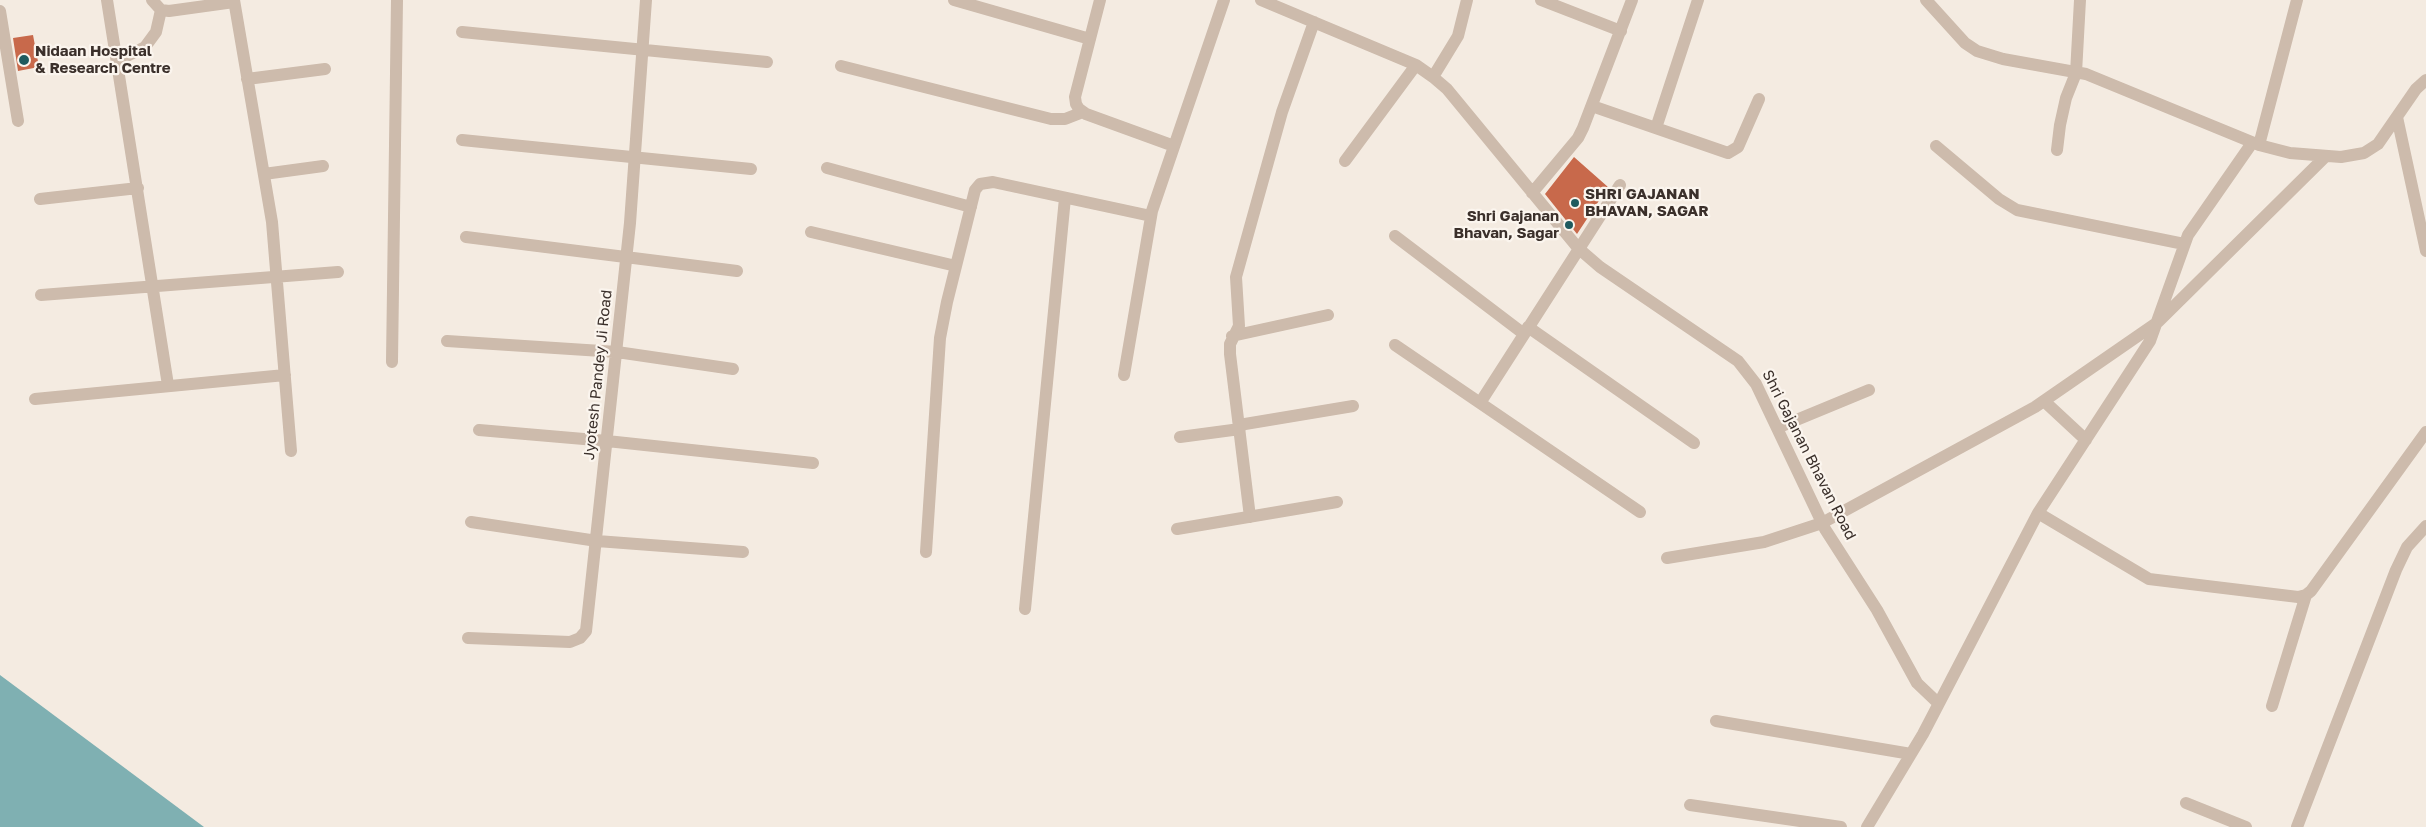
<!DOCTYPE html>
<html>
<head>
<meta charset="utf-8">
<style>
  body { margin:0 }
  canvas { display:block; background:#f4ebe1 }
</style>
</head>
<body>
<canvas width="2426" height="827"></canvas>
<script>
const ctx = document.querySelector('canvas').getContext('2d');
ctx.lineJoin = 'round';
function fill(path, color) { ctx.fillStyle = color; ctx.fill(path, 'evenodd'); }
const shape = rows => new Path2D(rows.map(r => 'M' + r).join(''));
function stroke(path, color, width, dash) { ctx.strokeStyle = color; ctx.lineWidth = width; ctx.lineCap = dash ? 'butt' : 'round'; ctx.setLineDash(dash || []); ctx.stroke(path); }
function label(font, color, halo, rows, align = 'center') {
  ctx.font = font + ' "Golos Text",sans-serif'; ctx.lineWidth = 4.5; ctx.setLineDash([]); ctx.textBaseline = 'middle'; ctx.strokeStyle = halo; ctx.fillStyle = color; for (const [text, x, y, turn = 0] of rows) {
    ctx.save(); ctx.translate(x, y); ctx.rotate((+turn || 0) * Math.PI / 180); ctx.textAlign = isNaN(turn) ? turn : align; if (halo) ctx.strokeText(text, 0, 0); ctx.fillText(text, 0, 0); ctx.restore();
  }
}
const water = shape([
  [0,675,204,827,0,827]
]);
const building = shape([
  [33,35,39,67,18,71,13,38],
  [1574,157,1608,187,1577,234,1545,194]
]);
const minor = shape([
  [107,0,168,385],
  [152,0,161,10,169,11,234,2],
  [234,0,272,222,291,451],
  [954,0,1090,39],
  [1100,0,1075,97,1076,104,1079,109,1086,114,1174,146],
  [1261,0,1416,65,1433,77,1447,89,1578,248,1600,267,1738,361,1756,384,1825,529,1877,610,1917,683,1938,703],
  [1541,0,1621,31],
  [1926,0,1965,43,1977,51,2003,59,2086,74,2259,145,2290,153,2341,157,2364,153,2378,144,2416,89,2426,80],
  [0,11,18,121],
  [462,32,767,62],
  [117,61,145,47,156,32,161,10],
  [841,66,1051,119,1065,119,1083,112],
  [1433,77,1458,36,1467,0],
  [247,79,325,69],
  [1592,106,1728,153,1738,147,1759,99],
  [2397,117,2426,251],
  [1656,128,1698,0],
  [462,140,751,169],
  [2259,145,2297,0],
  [1936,146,1999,199,2017,210,2184,244],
  [2057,150,2060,125,2066,98,2076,73,2080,0],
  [1345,161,1416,65],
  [827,168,971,207],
  [264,174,323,166],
  [1532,193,1578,138,1583,128,1632,0],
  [40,199,138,188],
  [811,232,956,266],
  [1395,236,1524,334],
  [466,237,737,271],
  [41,295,338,272],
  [1528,327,1694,443],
  [1232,336,1328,315],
  [447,341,617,352,733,369],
  [1395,345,1640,512],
  [392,362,397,0],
  [1124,375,1152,211,1224,0],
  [35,399,285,375],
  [2044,401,2086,440],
  [1480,403,1620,185],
  [1239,425,1353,406],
  [1777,428,1869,390],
  [479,430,607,441,813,463],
  [1180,437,1240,429],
  [2038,513,2149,579,2298,597,2306,595,2311,591,2426,432],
  [1250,517,1230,354,1230,344,1239,326,1236,277,1282,112,1314,22],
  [471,522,597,541,743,552],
  [1177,529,1337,502],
  [926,552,940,338,947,302,975,190,980,184,993,182,1151,216],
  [1667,558,1764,542,1822,523,2035,407,2158,322,2326,156],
  [1025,609,1065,198],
  [468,638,570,642,580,638,586,631,630,223,646,0],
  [2272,706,2306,595],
  [1716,721,1911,754],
  [2186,803,2246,827],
  [1690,805,1841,827],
  [1867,827,1923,734,2038,513,2150,341,2188,235,2252,143],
  [2297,827,2396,570,2407,547,2426,526]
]);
const markers = [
  [24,60,6,"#1f5a5e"],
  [1575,203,5,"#1f5a5e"],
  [1569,225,5,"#1f5a5e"]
];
const poiNames = [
  ["Nidaan Hospital",35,51],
  ["& Research Centre",35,68],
  ["SHRI GAJANAN",1585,194],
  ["BHAVAN, SAGAR",1585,211],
  ["Shri Gajanan",1559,216,"right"],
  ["Bhavan, Sagar",1559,233,"right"]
];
const streetNames = [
  ["Jyotesh Pandey Ji Road",598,375,-84],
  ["Shri Gajanan Bhavan Road",1809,455,63]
];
fill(water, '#7fb0b2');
fill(building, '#c8694b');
stroke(minor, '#cdbbac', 12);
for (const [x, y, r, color] of markers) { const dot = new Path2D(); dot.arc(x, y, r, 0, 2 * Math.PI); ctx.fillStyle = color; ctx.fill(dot); stroke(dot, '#fbf5ee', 2); }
label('bold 15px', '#3b302b', '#fbf5ee', poiNames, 'left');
label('15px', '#3b302b', '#fbf5ee', streetNames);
</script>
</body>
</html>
